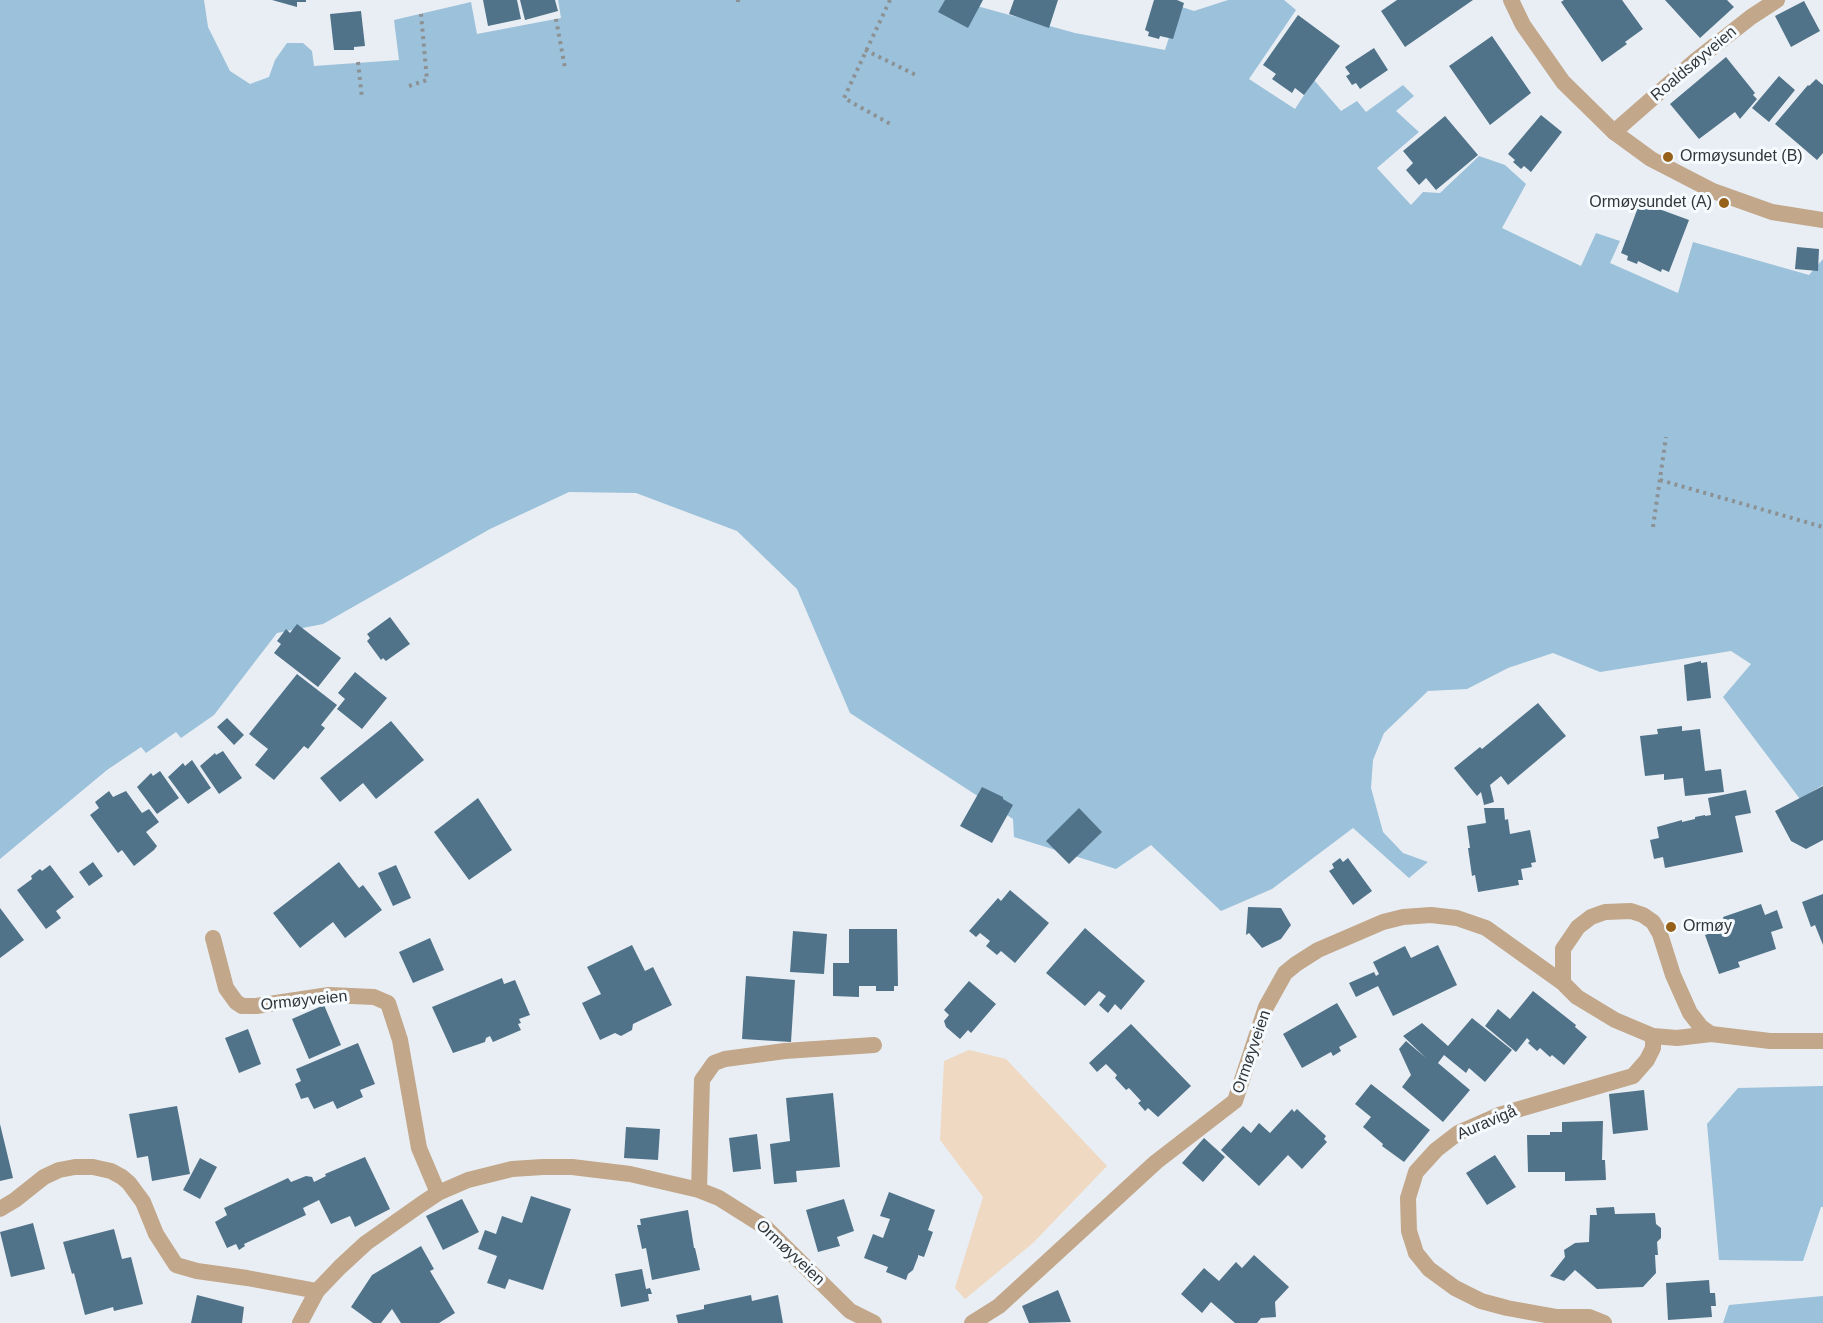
<!DOCTYPE html>
<html>
<head>
<meta charset="utf-8">
<style>
  body { margin:0 }
  canvas { display:block; background:#e8eef3 }
</style>
</head>
<body>
<canvas width="1823" height="1323"></canvas>
<script>
const ctx = document.querySelector('canvas').getContext('2d');
ctx.lineJoin = 'round';
function fill(path, color) { ctx.fillStyle = color; ctx.fill(path, 'evenodd'); }
const shape = rows => new Path2D(rows.map(r => 'M' + r).join(''));
function stroke(path, color, width, dash) { ctx.strokeStyle = color; ctx.lineWidth = width; ctx.lineCap = dash ? 'butt' : 'round'; ctx.setLineDash(dash || []); ctx.stroke(path); }
function label(font, color, halo, rows, align = 'center') {
  ctx.font = font + ' Helvetica,sans-serif'; ctx.lineWidth = 6; ctx.setLineDash([]); ctx.textBaseline = 'middle'; ctx.strokeStyle = halo; ctx.fillStyle = color; for (const [text, x, y, turn = 0] of rows) {
    ctx.save(); ctx.translate(x, y); ctx.rotate((+turn || 0) * Math.PI / 180); ctx.textAlign = isNaN(turn) ? turn : align; if (halo) ctx.strokeText(text, 0, 0); ctx.fillText(text, 0, 0); ctx.restore();
  }
}
const green = shape([
  [969,1050,1006,1059,1107,1166,1033,1243,965,1299,955,1288,983,1197,940,1140,944,1061]
]);
const water = shape([
  [0,0,204,0,208,27,230,71,250,84,269,77,275,60,287,43,303,43,312,51,314,66,399,60,394,20,471,2,477,34,561,18,558,0,955,0,1075,33,1165,50,1179,6,1194,11,1228,0,1284,0,1296,10,1249,79,1295,109,1314,80,1341,111,1357,101,1366,112,1403,85,1414,96,1396,111,1419,132,1377,168,1411,205,1423,192,1440,193,1479,156,1505,165,1526,184,1502,228,1581,266,1596,233,1620,241,1610,263,1678,293,1693,242,1809,275,1823,259,1823,785,1800,799,1723,697,1751,664,1731,651,1600,672,1553,653,1508,668,1467,689,1428,691,1384,733,1373,760,1371,788,1383,832,1403,853,1428,862,1409,878,1353,828,1272,889,1221,911,1151,845,1116,869,1014,837,1013,819,850,713,797,589,737,531,636,493,569,492,490,529,323,624,277,633,214,715,181,738,176,732,146,753,141,747,107,770,0,859],
  [1823,1086,1823,1207,1821,1207,1803,1261,1719,1260,1707,1124,1738,1088],
  [1823,1296,1823,1323,1723,1323,1729,1305]
]);
const building = shape([
  [272,0,306,0,306,2,297,2,297,7],
  [483,0,517,0,521,19,488,26],
  [520,0,555,0,558,11,525,20],
  [945,0,983,0,968,28,938,12],
  [1014,0,1058,0,1049,28,1009,14],
  [1154,0,1177,0,1184,3,1173,39,1160,36,1159,39,1148,36,1149,32,1145,30],
  [1397,0,1473,0,1405,47,1381,11],
  [1564,0,1622,0,1643,29,1625,42,1627,44,1602,62,1561,2],
  [1665,0,1727,0,1734,7,1700,38],
  [1804,1,1820,31,1791,47,1775,16],
  [361,11,365,46,354,47,354,50,334,50,330,14],
  [1298,15,1340,46,1304,95,1295,88,1292,93,1272,79,1276,74,1263,65],
  [1492,36,1531,93,1490,125,1449,66],
  [1374,48,1388,70,1360,89,1356,83,1352,85,1346,76,1350,74,1345,67],
  [1726,57,1755,93,1753,95,1757,99,1740,119,1735,112,1699,139,1670,104],
  [1779,76,1795,90,1769,122,1752,108],
  [1816,79,1823,85,1823,153,1817,160,1775,124,1808,85,1809,86],
  [1541,115,1562,132,1531,172,1524,166,1521,169,1513,162,1515,160,1508,154],
  [1445,116,1478,155,1436,190,1426,178,1419,185,1406,170,1413,163,1403,151],
  [1640,202,1689,220,1669,272,1662,269,1661,272,1638,261,1637,264,1627,260,1628,256,1621,253],
  [1797,247,1819,249,1818,271,1795,269],
  [390,617,410,644,386,661,383,658,381,660,367,641,370,638,367,634],
  [297,624,341,658,318,687,274,653,281,644,277,641,286,629,290,633],
  [1701,661,1701,663,1707,662,1711,698,1687,701,1684,665],
  [355,672,387,698,362,729,337,709,345,699,338,693],
  [297,674,337,705,321,725,325,728,308,749,304,746,274,780,255,765,268,749,249,734],
  [1538,703,1566,736,1508,785,1501,776,1490,785,1494,802,1484,805,1481,792,1477,796,1454,768,1480,747,1482,749],
  [227,718,244,735,234,745,217,727],
  [391,721,424,760,376,799,363,783,340,802,320,778],
  [1682,726,1682,731,1700,729,1705,771,1721,769,1724,792,1685,796,1683,778,1664,780,1664,774,1645,776,1640,736,1658,734,1657,729],
  [223,751,242,778,219,794,200,766,215,753,216,755],
  [192,760,211,788,188,804,168,777,183,763,185,766],
  [160,771,179,798,157,814,137,787,151,773,153,776],
  [1823,786,1823,840,1806,849,1791,841,1775,811],
  [982,787,1003,797,1003,799,1013,805,992,843,960,826],
  [1746,790,1751,813,1735,816,1743,852,1665,868,1663,857,1654,859,1650,840,1659,838,1657,827,1682,820,1682,822,1695,819,1695,817,1705,815,1705,816,1711,815,1708,798],
  [109,791,113,797,126,791,142,813,149,809,159,822,146,832,157,846,154,850,134,866,122,850,118,853,90,815,99,808,95,802],
  [478,798,512,850,469,880,434,832],
  [1079,808,1102,832,1069,864,1046,841],
  [1484,808,1504,808,1505,820,1508,819,1510,834,1530,830,1536,862,1531,863,1532,867,1521,869,1523,880,1518,880,1519,885,1478,892,1475,875,1472,876,1468,848,1470,848,1467,826,1486,823],
  [1340,858,1343,862,1348,858,1372,891,1353,905,1329,871,1334,868,1332,864],
  [93,862,103,876,89,886,79,872],
  [339,862,359,888,363,885,382,910,345,938,333,922,300,948,273,913],
  [50,865,74,897,56,911,61,918,46,929,17,890,32,879,31,876,40,869,42,871],
  [396,865,411,898,393,906,378,873],
  [1010,890,1049,923,1015,963,1001,951,997,955,986,946,990,941,980,933,976,937,969,931,998,898,1001,901],
  [1823,894,1823,945,1815,925,1811,927,1802,902],
  [1761,904,1765,915,1777,910,1783,928,1771,932,1776,949,1738,962,1740,967,1719,974,1705,935,1726,928,1723,917],
  [1248,907,1281,908,1291,925,1281,939,1262,948,1249,933,1246,935],
  [0,908,24,940,0,958],
  [1085,928,1145,981,1121,1010,1115,1004,1108,1013,1099,1005,1106,996,1099,991,1085,1006,1046,973],
  [849,929,897,929,898,986,894,986,894,991,876,991,876,986,859,986,859,997,833,996,833,963,849,963],
  [793,931,827,934,824,974,790,972],
  [430,938,444,970,413,983,399,952],
  [632,945,645,971,653,967,672,1005,633,1024,632,1030,621,1036,615,1033,600,1040,582,1003,601,994,587,967],
  [1438,945,1457,985,1393,1016,1378,986,1356,997,1349,983,1374,972,1376,976,1379,974,1373,962,1405,946,1411,958],
  [746,976,795,980,791,1042,742,1039],
  [502,978,504,984,515,980,530,1015,519,1019,521,1023,518,1024,521,1030,493,1042,490,1036,486,1038,485,1042,453,1053,432,1007],
  [969,981,996,1004,971,1033,968,1030,960,1039,946,1027,944,1021,949,1015,944,1010],
  [1533,991,1576,1025,1575,1027,1587,1037,1564,1065,1552,1055,1550,1057,1540,1048,1537,1051,1528,1043,1530,1041,1527,1038,1516,1052,1485,1026,1498,1009,1510,1019],
  [1337,1003,1357,1037,1339,1047,1341,1051,1333,1056,1331,1052,1302,1068,1283,1034],
  [324,1005,341,1045,309,1059,292,1019],
  [1472,1018,1512,1050,1485,1082,1469,1068,1466,1073,1444,1055,1438,1063,1470,1090,1443,1122,1402,1087,1411,1075,1399,1049,1406,1041,1426,1058,1403,1036,1422,1023,1448,1046],
  [1131,1024,1191,1086,1158,1117,1148,1108,1145,1111,1138,1103,1141,1101,1129,1088,1126,1090,1115,1078,1117,1075,1106,1064,1097,1072,1089,1063],
  [248,1029,261,1064,239,1073,225,1038],
  [358,1043,375,1084,360,1090,363,1097,337,1109,333,1101,314,1109,308,1097,301,1099,295,1084,301,1081,296,1069],
  [1371,1084,1430,1130,1404,1162,1382,1146,1383,1144,1363,1127,1371,1117,1355,1104],
  [1644,1090,1648,1130,1613,1134,1609,1094],
  [833,1093,840,1167,796,1171,797,1182,774,1184,770,1144,790,1141,786,1098],
  [177,1106,190,1174,152,1181,148,1156,137,1158,129,1114],
  [1292,1109,1294,1112,1297,1109,1326,1136,1324,1139,1327,1142,1302,1169,1288,1155,1259,1186,1221,1150,1243,1126,1251,1133,1259,1123,1270,1133],
  [1603,1121,1602,1160,1605,1160,1606,1180,1565,1181,1565,1172,1528,1172,1527,1135,1550,1135,1550,1132,1562,1132,1562,1122],
  [0,1124,13,1178,0,1181],
  [626,1127,660,1129,658,1160,624,1158],
  [757,1134,761,1169,733,1172,729,1138],
  [1204,1138,1225,1157,1203,1182,1182,1163],
  [1495,1155,1516,1187,1487,1205,1466,1173],
  [365,1157,390,1209,355,1227,350,1216,331,1224,319,1200,303,1208,306,1215,244,1244,245,1246,239,1250,236,1244,227,1248,215,1222,227,1215,224,1208,288,1178,291,1182,306,1176,312,1177,314,1182,326,1176,325,1174],
  [200,1158,217,1167,200,1199,183,1190],
  [889,1192,935,1210,928,1230,933,1232,924,1257,918,1255,918,1257,913,1270,908,1274,906,1280,886,1272,888,1267,864,1258,873,1234,883,1238,890,1219,880,1216],
  [531,1196,571,1209,543,1290,509,1279,505,1289,487,1283,497,1256,478,1249,485,1230,496,1234,502,1216,522,1223],
  [462,1199,479,1232,443,1250,426,1216],
  [844,1199,854,1231,837,1237,840,1246,818,1252,806,1210],
  [1614,1207,1615,1214,1655,1213,1656,1224,1661,1228,1661,1238,1657,1242,1658,1255,1655,1255,1656,1273,1643,1287,1597,1289,1575,1270,1564,1281,1550,1276,1565,1257,1564,1250,1575,1243,1589,1242,1590,1215,1597,1215,1596,1208],
  [688,1210,694,1248,695,1248,700,1270,652,1280,646,1248,642,1249,637,1225,641,1225,640,1219],
  [33,1223,45,1269,11,1277,0,1232],
  [114,1229,122,1259,131,1257,143,1304,114,1311,113,1307,85,1315,74,1273,72,1274,63,1242],
  [421,1246,434,1269,430,1271,455,1313,439,1323,401,1323,392,1309,381,1323,373,1323,351,1307,372,1275],
  [1254,1255,1289,1287,1275,1302,1276,1317,1261,1318,1257,1323,1235,1323,1211,1302,1202,1313,1181,1294,1204,1268,1219,1281,1236,1262,1242,1268],
  [642,1269,646,1289,650,1288,652,1294,648,1294,649,1301,621,1307,615,1274],
  [1709,1280,1710,1293,1715,1293,1716,1306,1711,1306,1712,1317,1668,1320,1666,1283],
  [1058,1290,1071,1322,1029,1323,1022,1306],
  [197,1295,244,1307,242,1323,191,1323],
  [751,1295,752,1301,778,1295,783,1323,678,1323,676,1315,704,1309,704,1305]
]);
const path = shape([
  [890,0,844,98,892,125],
  [738,2,738,0],
  [556,19,565,68],
  [865,50,918,76],
  [358,62,362,98],
  [409,86,427,80,421,14],
  [1660,480,1823,527],
  [1653,527,1666,437]
]);
const minor = shape([
  [1614,132,1695,61,1751,17,1777,0],
  [213,938,226,988,236,1002,242,1006,256,1006,329,995,374,997,388,1003,400,1040,419,1148,438,1193],
  [1563,983,1563,949,1578,927,1591,917,1605,912,1631,911,1643,915,1653,922,1660,934,1673,975,1690,1013,1701,1027,1711,1034],
  [699,1190,702,1080,714,1063,725,1059,785,1051,874,1045],
  [0,1209,15,1200,44,1177,59,1170,75,1167,93,1167,111,1171,122,1177,129,1183,143,1202,156,1234,176,1265,197,1271,247,1278,317,1291],
  [300,1323,317,1291,340,1267,366,1243,420,1205,438,1193,468,1180,512,1169,543,1167,572,1167,630,1174,699,1190,719,1198,765,1227,850,1311,874,1323],
  [972,1323,999,1306,1156,1162,1235,1101,1266,1007,1285,973,1296,964,1318,950,1383,922,1403,917,1431,915,1457,918,1486,928,1563,983,1577,997,1615,1020,1653,1036,1677,1038,1711,1034,1770,1041,1823,1041],
  [1604,1323,1589,1317,1557,1317,1507,1308,1481,1301,1455,1288,1429,1269,1416,1253,1409,1231,1408,1198,1416,1172,1436,1150,1458,1133,1499,1115,1633,1076,1647,1060,1653,1048,1653,1036]
]);
const tertiary = shape([
  [1511,0,1523,25,1563,82,1614,132,1651,159,1713,191,1772,212,1823,220]
]);
const markers = [
  [1668,157,6,"#966118"],
  [1724,203,6,"#966118"],
  [1671,927,6,"#966118"]
];
const streetNames = [
  ["Roaldsøyveien",1694,64,-40],
  ["Ormøyveien",304,1001,-6],
  ["Ormøyveien",1252,1052,-71],
  ["Auravigå",1487,1123,-23],
  ["Ormøyveien",790,1253,43]
];
const poiNames = [
  ["Ormøysundet (B)",1680,157],
  ["Ormøysundet (A)",1712,203,"right"],
  ["Ormøy",1683,927]
];
fill(green, '#efd9c2');
fill(water, '#9cc1da');
fill(building, '#51738a');
stroke(path, '#8c9194', 4, [3, 4.5]);
stroke(minor, '#c2a78a', 16);
stroke(tertiary, '#c2a78a', 16);
for (const [x, y, r, color] of markers) { const dot = new Path2D(); dot.arc(x, y, r, 0, 2 * Math.PI); ctx.fillStyle = color; ctx.fill(dot); stroke(dot, '#f6fbff', 2); }
label('16px', '#333638', '#f6fbff', streetNames);
label('16px', '#333638', '#f6fbff', poiNames, 'left');
</script>
</body>
</html>
